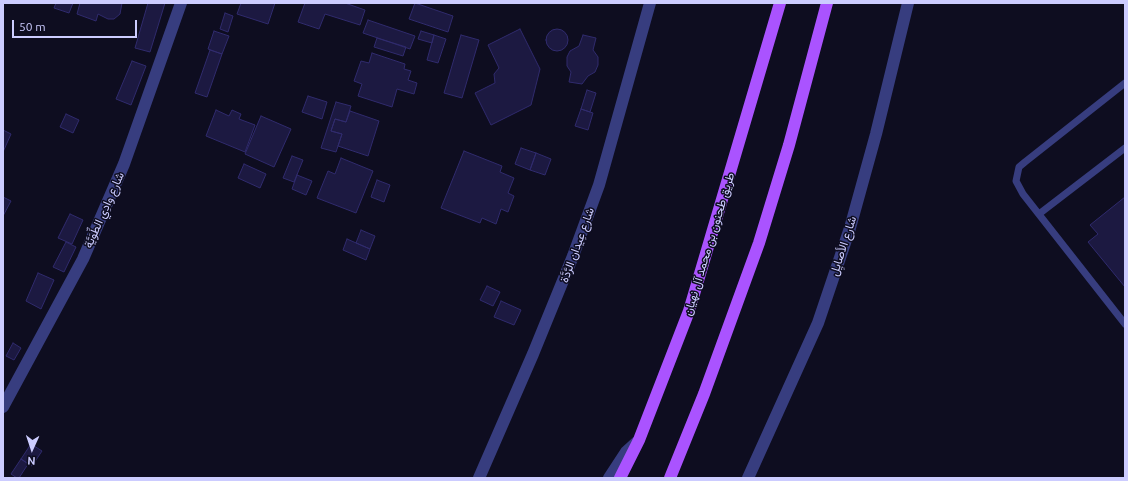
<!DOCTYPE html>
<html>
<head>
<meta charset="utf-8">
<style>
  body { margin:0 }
  #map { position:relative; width:1128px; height:481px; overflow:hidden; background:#0e0d20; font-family:Ubuntu,sans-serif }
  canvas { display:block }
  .frame { position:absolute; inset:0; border:4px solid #ccf; pointer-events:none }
  .north { position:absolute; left:12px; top:429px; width:40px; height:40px; -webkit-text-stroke:3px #0e0d20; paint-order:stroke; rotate:183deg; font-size:11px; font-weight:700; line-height:16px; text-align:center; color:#ccf }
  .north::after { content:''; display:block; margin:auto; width:14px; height:18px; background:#ccf; clip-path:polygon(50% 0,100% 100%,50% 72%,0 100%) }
  .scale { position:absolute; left:12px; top:20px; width:125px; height:18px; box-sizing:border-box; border:2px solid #ccf; border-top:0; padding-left:5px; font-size:12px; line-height:14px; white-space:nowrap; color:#ccf; -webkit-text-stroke:3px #0e0d20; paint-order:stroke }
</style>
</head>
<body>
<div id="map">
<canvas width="1128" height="481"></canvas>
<div class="frame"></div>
<div class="north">N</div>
<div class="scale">50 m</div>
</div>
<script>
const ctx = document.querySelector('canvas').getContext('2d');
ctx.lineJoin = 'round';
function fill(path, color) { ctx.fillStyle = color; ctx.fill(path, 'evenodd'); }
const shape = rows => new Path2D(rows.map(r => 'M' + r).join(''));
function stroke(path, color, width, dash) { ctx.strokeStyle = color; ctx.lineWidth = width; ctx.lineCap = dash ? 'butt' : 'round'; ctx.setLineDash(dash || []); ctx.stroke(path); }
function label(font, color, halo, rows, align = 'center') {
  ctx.font = font + ' Ubuntu,Vazirmatn,sans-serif'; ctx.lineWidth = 3; ctx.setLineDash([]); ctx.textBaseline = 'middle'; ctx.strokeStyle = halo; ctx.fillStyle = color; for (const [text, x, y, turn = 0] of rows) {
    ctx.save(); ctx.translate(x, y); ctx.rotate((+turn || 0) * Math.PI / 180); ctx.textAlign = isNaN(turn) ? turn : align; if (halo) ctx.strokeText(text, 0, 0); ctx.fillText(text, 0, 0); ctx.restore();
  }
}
const building = shape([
  [56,3,73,3,69,13,54,8,56,3],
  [80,3,122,3,120,14,114,19,108,19,98,14,96,21,77,14,80,3],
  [148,3,165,3,150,52,135,48,148,3],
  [241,3,275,3,268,24,237,14,241,3],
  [305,3,345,3,365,10,360,25,325,14,319,29,298,22,305,3],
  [415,3,453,16,448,32,409,19,415,3],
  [225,13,233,16,228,32,220,29,225,13],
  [368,20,415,36,410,49,363,33,368,20],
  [520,29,540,69,531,105,491,125,475,93,495,83,494,74,499,68,488,45,520,29],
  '546 40a11 11 0 1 1 22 0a11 11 0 1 1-22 0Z',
  [214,31,229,36,222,54,208,49,214,31],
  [421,31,434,35,432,43,418,39,421,31],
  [434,35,446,39,438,63,427,60,434,35],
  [461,35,479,40,462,98,444,93,461,35],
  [583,35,596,38,593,50,598,57,598,65,595,72,588,76,582,84,569,82,571,72,567,66,567,57,570,51,579,46,583,35],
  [377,38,406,47,403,56,374,47,377,38],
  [210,50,222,54,207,97,195,93,210,50],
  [372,53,405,64,404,69,411,71,408,80,417,83,414,94,397,89,392,107,358,96,362,84,354,81,361,61,369,63,372,53],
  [132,61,146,66,131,105,116,99,132,61],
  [587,90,596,93,590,112,581,109,587,90],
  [308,96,327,102,322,119,302,112,308,96],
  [336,102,351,106,346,122,335,119,331,131,342,134,336,152,321,148,336,102],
  [581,109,593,113,588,130,575,126,581,109],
  [216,110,229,116,232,110,241,114,239,119,255,125,245,152,206,136,216,110],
  [350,111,379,121,368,156,338,146,342,134,331,131,335,119,346,122,350,111],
  [66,114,79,120,73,133,60,127,66,114],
  [261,116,291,129,274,167,245,154,261,116],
  [3,130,11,134,3,152,3,130],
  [521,148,536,153,530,170,515,164,521,148],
  [464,151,502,166,500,172,514,178,508,193,514,196,508,212,501,209,496,224,482,218,480,223,441,208,464,151],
  [536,153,551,159,545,175,530,170,536,153],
  [292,156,303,160,294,182,283,178,292,156],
  [341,158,373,171,356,213,317,198,328,171,335,174,341,158],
  [244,164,266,174,260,188,238,178,244,164],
  [297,175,312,181,306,195,292,189,297,175],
  [377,180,390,185,384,202,371,197,377,180],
  [3,197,11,201,3,216,3,197],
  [1125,197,1125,287,1088,242,1098,234,1090,225,1125,197],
  [70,214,83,220,72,244,58,238,70,214],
  [361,230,375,236,370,249,356,243,361,230],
  [347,239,370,249,366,260,343,250,347,239],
  [66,242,76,247,64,272,53,267,66,242],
  [38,273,54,280,41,309,26,301,38,273],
  [487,286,500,292,493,306,480,300,487,286],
  [501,301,521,310,514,325,494,317,501,301],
  [13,343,21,348,14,360,6,356,13,343],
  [31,444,42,451,32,466,21,459,31,444],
  [21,459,28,464,19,478,17,478,11,474,21,459]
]);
const lane = shape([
  [1125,83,1025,162,1019,167,1016,181,1023,194,1125,324],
  [1039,214,1125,148]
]);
const street = shape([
  [3,407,83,259,124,164,181,3],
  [479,478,533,354,573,256,599,185,650,3],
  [609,478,626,452,637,442],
  [748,478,818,323,850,228,876,134,908,3]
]);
const primary = shape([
  [620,478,639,440,689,311,780,3],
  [670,478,704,394,759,243,789,145,827,3]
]);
const streetNames = [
  ["شارع وادِي الطِّوَيَّة",104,210,-66],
  ["طريق طحنون بن محمد آل نهيان",709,244,-73],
  ["شارع عِيدان الرَّدَّة",577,245,-70],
  ["شارع الأصايِل",843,246,-72]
];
fill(building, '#1c1941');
stroke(building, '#302b6d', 1);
stroke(lane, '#373d7f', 7);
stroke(street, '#373d7f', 12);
stroke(primary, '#aa53ff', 12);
label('12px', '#ccf', '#0e0d20', streetNames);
</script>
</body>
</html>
